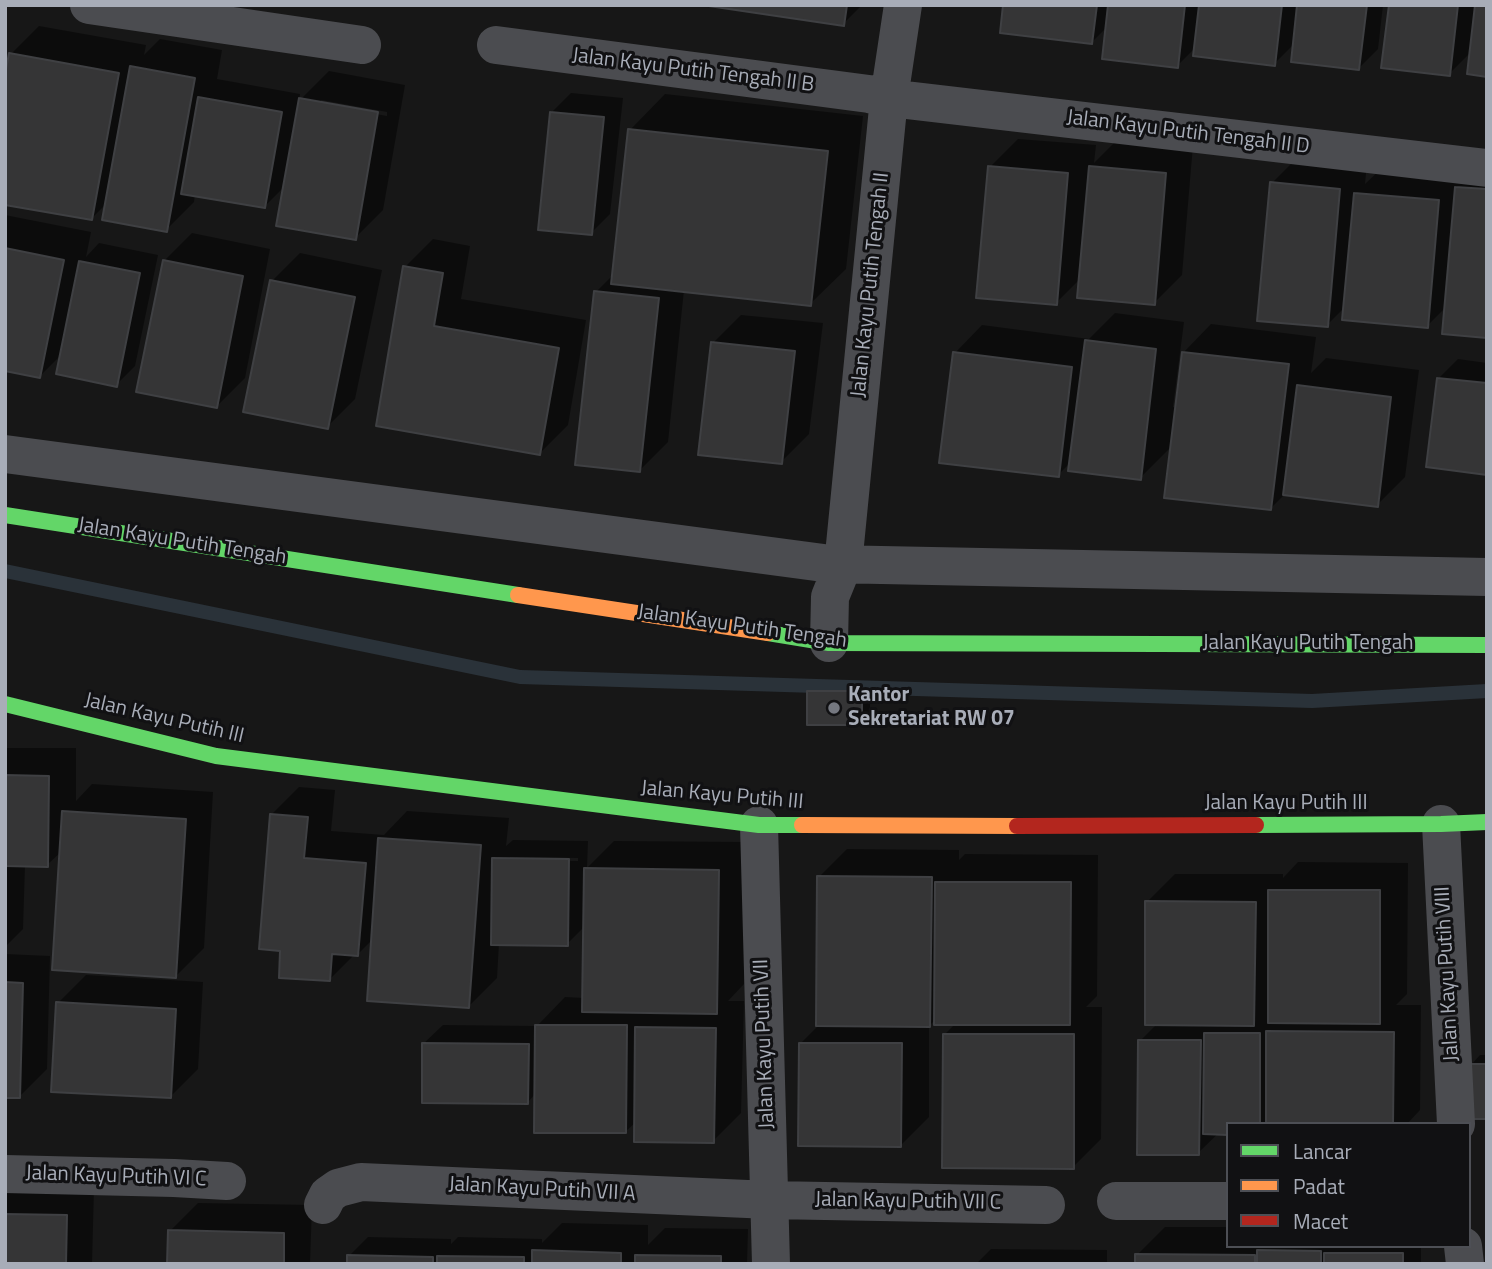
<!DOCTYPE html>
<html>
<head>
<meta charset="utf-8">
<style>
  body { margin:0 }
  #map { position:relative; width:1492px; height:1269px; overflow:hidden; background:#171717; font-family:"Titillium Web",sans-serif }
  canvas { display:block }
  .frame { position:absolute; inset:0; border:7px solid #a8adb8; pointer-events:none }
  .legend { position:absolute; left:1226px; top:1122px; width:245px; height:126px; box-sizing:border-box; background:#111113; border:2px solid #4d4f55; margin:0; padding:9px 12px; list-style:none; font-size:21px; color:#a8adb8 }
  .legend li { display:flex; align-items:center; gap:14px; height:35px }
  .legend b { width:35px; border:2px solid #4d4f55 }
</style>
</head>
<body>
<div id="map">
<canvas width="1492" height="1269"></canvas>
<div class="frame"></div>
<ul class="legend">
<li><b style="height:9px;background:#63d668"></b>Lancar</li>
<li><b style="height:9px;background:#ff974d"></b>Padat</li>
<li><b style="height:9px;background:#b3261e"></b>Macet</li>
</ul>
</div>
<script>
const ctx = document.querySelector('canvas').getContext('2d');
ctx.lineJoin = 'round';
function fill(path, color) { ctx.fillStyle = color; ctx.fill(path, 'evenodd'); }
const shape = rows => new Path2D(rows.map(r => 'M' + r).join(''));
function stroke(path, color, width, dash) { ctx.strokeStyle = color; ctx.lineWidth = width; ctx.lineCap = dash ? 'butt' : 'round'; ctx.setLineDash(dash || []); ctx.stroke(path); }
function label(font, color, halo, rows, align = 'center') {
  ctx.font = font + ' "Titillium Web",sans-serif'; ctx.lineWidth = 6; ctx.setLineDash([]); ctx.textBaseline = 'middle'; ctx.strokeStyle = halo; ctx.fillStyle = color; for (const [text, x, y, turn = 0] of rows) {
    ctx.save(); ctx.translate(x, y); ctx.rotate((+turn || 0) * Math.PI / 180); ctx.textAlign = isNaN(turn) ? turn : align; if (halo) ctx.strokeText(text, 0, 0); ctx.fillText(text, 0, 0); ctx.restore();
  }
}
const shadow = shape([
  [710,5,862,5,843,24],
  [1005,5,1383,5,1378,49,1359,68,1294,44,1274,64,1196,47,1177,66,1108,26,1092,42],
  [1390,5,1487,5,1471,52,1449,74],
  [39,26,146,45,144,55,160,39,222,50,217,79,300,94,299,101,329,71,405,85,383,210,355,238,285,186,264,207,195,194,194,202,166,230,107,203,91,219,11,54],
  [321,100,387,112,387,116,321,104],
  [571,93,623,98,610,214,591,233,552,112],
  [665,94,863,116,846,269,810,304,684,290,668,442,640,470,596,292,614,274,630,130],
  [1018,139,1096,145,1094,163,1118,139,1193,145,1182,275,1154,303,1080,279,1056,303,990,167],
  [1300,155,1367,162,1365,184,1384,166,1487,160,1487,336,1446,307,1427,326,1345,307,1327,325,1272,183],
  [5,215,91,232,86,257,99,243,158,255,135,366,116,385,62,354,39,377,5,370],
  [192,233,270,249,245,378,217,406,164,261],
  [433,239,470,246,461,299,586,320,568,425,540,453,378,425,405,267],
  [300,253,382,270,355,399,327,427,272,281],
  [1115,313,1184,322,1173,407,1177,408,1184,352,1211,324,1316,337,1311,373,1326,358,1419,370,1405,477,1377,505,1285,494,1270,509,1172,446,1140,478,1071,462,1058,475,955,353,982,325,1089,339],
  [741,315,823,323,809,434,781,462,713,343],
  [1458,359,1487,363,1487,473,1439,378],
  [818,682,870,682,870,714,861,723,808,691],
  [5,748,76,748,76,801,92,784,213,792,204,948,176,976,62,851,47,865,25,865,23,929,5,947],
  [299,787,335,790,331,831,384,835,407,811,509,818,506,846,513,840,588,841,587,868,614,841,746,842,744,984,728,1001,744,1001,741,1113,713,1141,636,1122,625,1132,536,1093,528,1102,423,1044,443,1025,537,1026,565,997,584,998,585,926,567,944,499,943,497,978,469,1006,373,939,358,954,355,954,329,980,282,949,271,815],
  [510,857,578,858,578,861,510,860],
  [847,849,959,850,959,860,965,854,1098,855,1097,996,1086,1007,1102,1007,1101,1139,1073,1167,945,1034,956,1023,936,1019,929,1026,929,1117,901,1145,801,1043,818,1026,819,877],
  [1298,862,1408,863,1407,994,1396,1005,1421,1005,1420,1110,1407,1124,1228,1124,1198,1153,1140,1041,1157,1024,1147,902,1175,874,1283,874,1283,878],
  [5,954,50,956,47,1069,19,1097,5,1096],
  [86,975,203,982,198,1069,170,1097,58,1003],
  [1480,1055,1487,1055,1487,1117,1471,1065],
  [5,1187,94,1188,92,1264,5,1264],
  [198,1203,312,1205,310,1264,169,1264,170,1231],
  [562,1223,648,1225,648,1245,665,1228,748,1229,747,1264,349,1264,349,1256,368,1237,451,1239,451,1244,458,1237,542,1239,542,1243],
  [1165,1227,1228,1227,1228,1246,1421,1246,1421,1264,1137,1264,1137,1255],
  [991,1249,1107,1250,1107,1264,976,1264]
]);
const stream = shape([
  [5,571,520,677,1312,701,1487,691]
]);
const building = shape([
  [702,5,847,5,844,26,702,5],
  [1003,5,1097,5,1092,44,1000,33,1003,5],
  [1108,5,1185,5,1178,68,1102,59,1108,5],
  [1199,5,1282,5,1275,66,1193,56,1199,5],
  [1297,5,1367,5,1359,70,1291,62,1297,5],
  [1389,5,1458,5,1450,76,1381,68,1389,5],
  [1475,5,1487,5,1487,77,1467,74,1475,5],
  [9,53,119,73,92,220,5,205,5,75,9,53],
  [130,66,195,78,167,232,102,220,130,66],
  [198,97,282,112,265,208,181,194,198,97],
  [299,98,378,112,356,240,276,226,299,98],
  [550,112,604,117,592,235,538,230,550,112],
  [628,129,828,151,811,306,611,284,628,129],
  [988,166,1068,173,1057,305,976,298,988,166],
  [1089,166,1166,173,1155,305,1077,298,1089,166],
  [1270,182,1340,189,1328,327,1257,321,1270,182],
  [1455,187,1487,189,1487,338,1442,334,1455,187],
  [1354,193,1439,200,1428,328,1342,320,1354,193],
  [5,248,64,260,40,378,5,371,5,248],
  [163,260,243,276,217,408,136,392,163,260],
  [79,261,140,273,117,387,56,374,79,261],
  [403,266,443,273,434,326,559,348,540,455,376,426,403,266],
  [270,280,355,297,328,429,243,412,270,280],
  [594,291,659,298,640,472,575,465,594,291],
  [1085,340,1156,349,1141,480,1068,471,1085,340],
  [711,342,795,351,782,464,698,455,711,342],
  [953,352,1072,367,1059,477,939,463,953,352],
  [1182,352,1289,364,1271,510,1164,498,1182,352],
  [1437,378,1487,383,1487,475,1426,467,1437,378],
  [1297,385,1391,397,1378,507,1283,495,1297,385],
  [807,691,862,691,862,725,807,725,807,691],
  [5,775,49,776,48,867,5,866,5,775],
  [62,811,186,819,176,978,52,970,62,811],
  [270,814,308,817,304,858,366,863,358,956,332,954,330,981,279,978,280,951,259,949,270,814],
  [378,838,481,845,469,1008,367,1001,378,838],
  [492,858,569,859,568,946,491,945,492,858],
  [584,868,719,870,717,1014,582,1012,584,868],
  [817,876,932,877,930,1027,816,1026,817,876],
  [935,882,1071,882,1070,1025,934,1025,935,882],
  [1268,890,1380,890,1380,1024,1268,1023,1268,890],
  [1145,901,1256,902,1254,1026,1145,1025,1145,901],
  [5,982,23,983,20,1098,5,1098,5,982],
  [56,1002,176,1009,171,1098,51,1092,56,1002],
  [535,1025,627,1025,626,1133,534,1133,535,1025],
  [635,1027,716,1028,714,1143,634,1142,635,1027],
  [1266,1031,1394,1032,1393,1124,1266,1124,1266,1031],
  [1204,1033,1260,1033,1260,1124,1228,1124,1228,1135,1203,1134,1204,1033],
  [943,1034,1074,1034,1074,1169,942,1168,943,1034],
  [1138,1040,1201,1040,1199,1155,1137,1155,1138,1040],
  [422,1043,529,1044,528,1104,422,1103,422,1043],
  [799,1043,902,1043,901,1147,798,1146,799,1043],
  [1469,1064,1487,1064,1487,1119,1471,1119,1469,1064],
  [5,1214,67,1215,66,1264,5,1264,5,1214],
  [168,1230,284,1233,284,1264,167,1264,168,1230],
  [532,1250,621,1253,621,1264,532,1264,532,1250],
  [1257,1250,1321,1251,1321,1264,1257,1264,1257,1250],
  [1324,1253,1403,1253,1403,1264,1324,1264,1324,1253],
  [1135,1254,1255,1255,1255,1264,1135,1264,1135,1254],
  [347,1255,433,1257,433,1264,347,1264,347,1255],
  [635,1255,721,1256,721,1264,635,1264,635,1255],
  [437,1256,524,1257,524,1264,437,1264,437,1256]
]);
const street = shape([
  [89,5,362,45],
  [496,45,869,94,889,98,1487,168],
  [5,454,831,564,1487,577],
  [829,643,830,597,843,565,889,98,903,5],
  [1441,824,1456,1124],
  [759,825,771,1264],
  [5,1174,174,1178,227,1181],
  [1116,1201,1228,1201],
  [323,1205,328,1195,338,1188,361,1182,770,1200,1046,1205],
  [1463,1246,1465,1264]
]);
const fast = shape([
  [5,515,518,595],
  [768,633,829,643,1487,645],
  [5,704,216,756,759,825,802,825],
  [1256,825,1441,824,1487,822]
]);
const slow = shape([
  [518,595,768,633],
  [802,825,1017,826]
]);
const jam = shape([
  [1017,826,1256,825]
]);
const markers = [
  [834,708,7,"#757880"]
];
const streetNames = [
  ["Jalan Kayu Putih Tengah II B",693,71,7],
  ["Jalan Kayu Putih Tengah II D",1188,133,7],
  ["Jalan Kayu Putih Tengah II",871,285,-84],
  ["Jalan Kayu Putih Tengah",182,542,9],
  ["Jalan Kayu Putih Tengah",742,627,8],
  ["Jalan Kayu Putih Tengah",1308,644],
  ["Jalan Kayu Putih III",164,719,13],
  ["Jalan Kayu Putih III",722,796,5],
  ["Jalan Kayu Putih III",1286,804],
  ["Jalan Kayu Putih VIII",1448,974,-93],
  ["Jalan Kayu Putih VII",765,1044,-92],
  ["Jalan Kayu Putih VI C",116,1177,2],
  ["Jalan Kayu Putih VII A",542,1190,3],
  ["Jalan Kayu Putih VII C",908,1202,1]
];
const poiNames = [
  ["Kantor",848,696],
  ["Sekretariat RW 07",848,720]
];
fill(shadow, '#0007');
stroke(stream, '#2a3239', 14);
fill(building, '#353536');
stroke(building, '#3f4043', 2);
stroke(street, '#4b4c50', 38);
stroke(fast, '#63d668', 16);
stroke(slow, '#ff974d', 16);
stroke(jam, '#b3261e', 16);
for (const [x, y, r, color] of markers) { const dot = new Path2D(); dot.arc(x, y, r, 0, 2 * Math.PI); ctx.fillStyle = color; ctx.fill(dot); stroke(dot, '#111113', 2.5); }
label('21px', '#a8adb8', '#111113', streetNames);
label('bold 21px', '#a8adb8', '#111113', poiNames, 'left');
</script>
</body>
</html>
